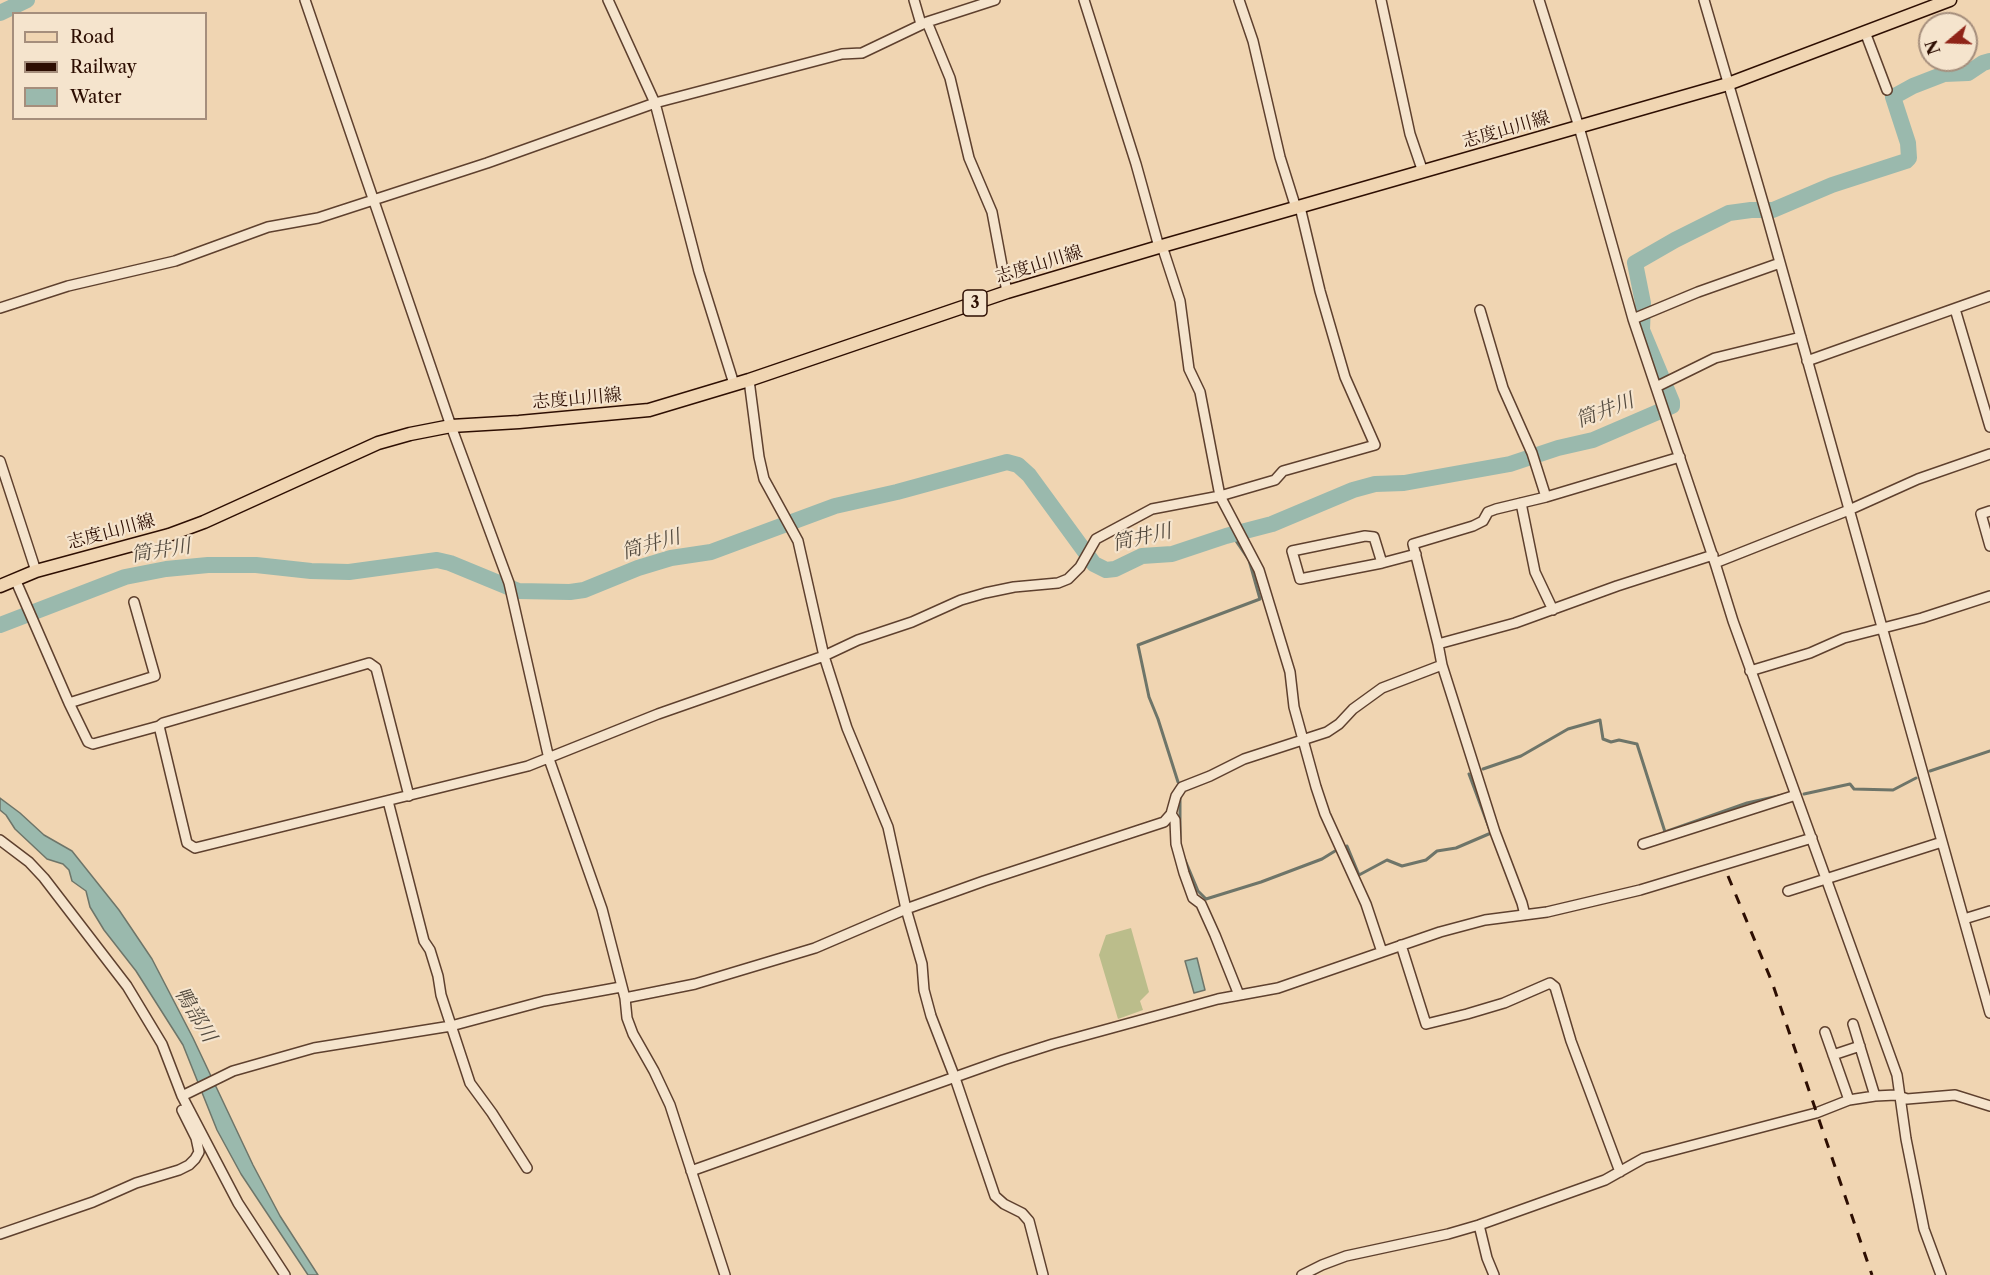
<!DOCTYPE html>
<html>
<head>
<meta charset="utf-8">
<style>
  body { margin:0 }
  #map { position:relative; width:1990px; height:1275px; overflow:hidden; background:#f0d5b2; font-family:"Libre Caslon Text",serif }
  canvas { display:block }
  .legend { position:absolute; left:12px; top:12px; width:195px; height:108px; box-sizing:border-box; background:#f5e4cd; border:2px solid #a58e7c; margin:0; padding:8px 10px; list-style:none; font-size:18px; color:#2d0e02 }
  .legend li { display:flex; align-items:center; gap:12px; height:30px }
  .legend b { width:30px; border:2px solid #a58e7c }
  .north { position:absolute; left:1918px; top:12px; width:60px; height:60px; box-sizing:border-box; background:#f5e4cd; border:2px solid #a58e7c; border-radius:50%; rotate:251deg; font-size:16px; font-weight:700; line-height:24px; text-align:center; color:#2d0e02 }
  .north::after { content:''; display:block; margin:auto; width:21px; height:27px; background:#8f2418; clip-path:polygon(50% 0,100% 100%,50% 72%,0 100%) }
</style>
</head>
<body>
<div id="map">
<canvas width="1990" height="1275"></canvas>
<ul class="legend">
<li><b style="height:8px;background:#f0d5b2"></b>Road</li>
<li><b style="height:8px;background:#2d0e02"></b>Railway</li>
<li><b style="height:16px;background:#9ab9ad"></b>Water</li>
</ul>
<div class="north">N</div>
</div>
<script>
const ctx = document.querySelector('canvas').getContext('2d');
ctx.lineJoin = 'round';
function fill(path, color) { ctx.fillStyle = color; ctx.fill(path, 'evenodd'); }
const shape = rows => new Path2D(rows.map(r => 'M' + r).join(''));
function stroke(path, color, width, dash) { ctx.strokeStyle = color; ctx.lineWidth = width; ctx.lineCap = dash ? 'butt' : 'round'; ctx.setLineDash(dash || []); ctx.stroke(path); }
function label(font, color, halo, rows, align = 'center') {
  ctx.font = font + ' "Libre Caslon Text","Noto Serif JP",serif'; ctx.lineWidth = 4.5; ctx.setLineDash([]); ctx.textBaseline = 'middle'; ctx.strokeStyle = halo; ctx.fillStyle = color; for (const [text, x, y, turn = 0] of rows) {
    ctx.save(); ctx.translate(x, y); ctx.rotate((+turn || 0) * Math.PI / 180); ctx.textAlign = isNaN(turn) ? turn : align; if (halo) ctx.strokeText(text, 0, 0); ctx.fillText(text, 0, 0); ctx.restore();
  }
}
const green = shape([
  [1131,928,1149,992,1140,1001,1143,1010,1118,1019,1099,955,1106,935]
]);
const water = shape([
  [0,798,20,813,44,835,72,851,119,910,152,959,193,1038,253,1165,280,1216,318,1275,308,1275,241,1174,217,1130,183,1045,136,971,104,930,90,907,86,891,72,881,69,870,63,864,47,859,15,829,6,815,0,810,0,798],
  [1197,958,1205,990,1194,993,1185,961,1197,958]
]);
const stream = shape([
  [1483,769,1521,756,1568,729,1600,720,1603,739,1611,742,1619,740,1637,744,1665,832,1747,803,1783,795],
  [1930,771,1990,751],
  [1178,782,1158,719,1149,697,1138,645,1260,599,1249,560,1232,535],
  [1804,794,1850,784,1854,789,1893,790,1916,778],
  [1180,839,1180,795],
  [1347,846,1359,875,1387,860,1402,866,1426,860,1437,851,1456,848,1491,833,1469,774],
  [1185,860,1198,891,1206,899,1261,882,1322,859,1335,851]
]);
const river = shape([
  [0,13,27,0],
  [0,625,125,577,166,569,208,565,256,565,311,571,349,572,437,560,450,563,518,591,570,592,584,590,638,568,671,558,711,552,835,506,897,492,1007,462,1018,465,1029,475,1094,564,1106,570,1115,569,1142,556,1172,554,1226,536,1272,524,1353,490,1375,484,1404,483,1510,464,1558,448,1593,440,1672,406,1672,402,1642,330,1643,303,1635,263,1675,240,1729,213,1751,210,1773,210,1832,185,1906,161,1909,158,1908,143,1893,97,1913,86,1944,74,1968,73,1983,63,1990,61]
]);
const minor = shape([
  [305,0,451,426,509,583,549,759,602,909,625,998,627,1018,633,1034,654,1071,670,1105,725,1275],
  [608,0,655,103,699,272,734,384],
  [914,0,921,24],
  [1084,0,1136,164,1159,247],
  [1239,0,1253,41,1280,157,1296,208],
  [1381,0,1410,134,1423,172],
  [1539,0,1579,127,1633,319,1715,563,1733,621,1897,1075,1906,1139,1924,1229,1941,1275],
  [1704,0,1767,216,1990,1013],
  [927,22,950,78,969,158,992,212,1007,292],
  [1865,32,1887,90],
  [1162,246,1180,301,1189,369,1200,392,1220,496,1259,570,1290,672,1294,707,1316,787,1325,814,1366,904,1382,952],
  [0,308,68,286,175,261,268,227,318,218,487,163,655,103,842,54,862,53,927,22,995,0],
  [1955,309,1990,427],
  [1480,310,1503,388,1532,453,1546,497],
  [1633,319,1698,292,1780,263],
  [1807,361,1990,296],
  [749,380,759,457,764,479,798,541,824,656,847,728,888,827,906,909,922,964,924,990,931,1016,955,1078,995,1196,1004,1204,1022,1213,1029,1221,1043,1275],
  [1656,387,1715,358,1801,337],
  [0,461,36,571],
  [1521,503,1535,572,1553,610],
  [1990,511,1981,514,1990,546],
  [1382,563,1374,537,1365,536,1292,551,1300,579,1382,563,1416,554],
  [1715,563,1849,510,1918,479,1990,454],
  [15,579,69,703,88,742,93,744,159,726,187,843,195,848,528,766,658,714,824,656,858,640,912,622,961,600,985,593,1014,587,1058,583,1068,579,1080,567,1096,539,1152,509,1220,496,1275,480,1283,471,1375,445,1345,377,1320,291,1300,207],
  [1438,644,1413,544,1473,526,1483,521,1488,512,1496,509,1546,497,1680,457],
  [1442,665,1495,832,1522,903,1525,915],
  [1750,671,1810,653,1844,638,1922,618,1990,596],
  [69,703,155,676,134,602],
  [159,726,163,723,369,663,376,668,409,796],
  [388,801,424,941,430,950,438,976,441,995,470,1083,492,1113,527,1168],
  [1171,814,1175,820,1176,844,1184,873,1193,898,1201,904,1215,935,1239,995],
  [0,840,29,862,44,878,127,986,162,1044,182,1096,238,1203,285,1275],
  [1643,844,1796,795],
  [1788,891,1942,842],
  [1964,919,1990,911],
  [1401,945,1426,1024,1467,1014,1504,1003,1550,983,1555,987,1571,1041,1620,1172],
  [625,998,695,984,815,948,906,909,984,881,1164,822,1171,814,1176,796,1182,787,1210,776,1244,759,1327,732,1339,724,1353,709,1382,688,1442,665,1438,644,1515,623,1617,586,1713,555],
  [1853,1024,1875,1096],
  [1825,1032,1849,1100],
  [1833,1055,1860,1046],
  [182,1096,233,1071,314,1048,451,1026,544,1001,621,987],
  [691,1171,1003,1060,1053,1044,1218,999,1278,988,1440,932,1485,920,1547,912,1640,890,1812,838],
  [1479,1225,1487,1258,1494,1275],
  [0,1234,93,1202,136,1183,179,1170,189,1165,195,1159,199,1152,196,1138,182,1110],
  [1302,1275,1322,1265,1346,1256,1448,1234,1479,1225,1605,1180,1644,1158,1816,1113,1849,1100,1875,1096,1896,1095,1907,1099,1955,1095,1990,1106]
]);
const major = shape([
  [0,586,36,571,169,535,204,522,378,443,410,434,451,426,519,422,649,410,749,380,1007,292,1162,246,1728,84,1950,0]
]);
const rail = shape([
  [1728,876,1772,982,1872,1275]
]);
const shields = [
  [975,303,24]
];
const shieldNames = [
  ["3",975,303]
];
const streetNames = [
  ["志度山川線",1506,130,-16],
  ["志度山川線",1039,265,-17],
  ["志度山川線",577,399,-5],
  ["志度山川線",111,532,-15]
];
const waterNames = [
  ["筒井川",1605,411,-21],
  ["筒井川",1142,538,-13],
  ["筒井川",651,545,-16],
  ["筒井川",161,551,-9],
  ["鴨部川",195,1015,59]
];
fill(green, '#bbbd8b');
fill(water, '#9ab9ad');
stroke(water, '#6e7569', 1.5);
stroke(stream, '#6e7569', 3);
stroke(river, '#9ab9ad', 16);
stroke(minor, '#5e402e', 12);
stroke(major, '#2d0e02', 15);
stroke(minor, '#f5e4cd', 9);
stroke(major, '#f0d5b2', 12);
stroke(rail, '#2d0e02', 3, [10, 10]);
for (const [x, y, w] of shields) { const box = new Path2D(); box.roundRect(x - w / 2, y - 13, w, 26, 4.5); ctx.fillStyle = '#f5e4cd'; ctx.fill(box); stroke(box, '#2d0e02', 1.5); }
label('bold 16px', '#2d0e02', null, shieldNames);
label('18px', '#2d0e02', '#f5e4cd', streetNames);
label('italic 20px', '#534a3e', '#f5e4cd', waterNames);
</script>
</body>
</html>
